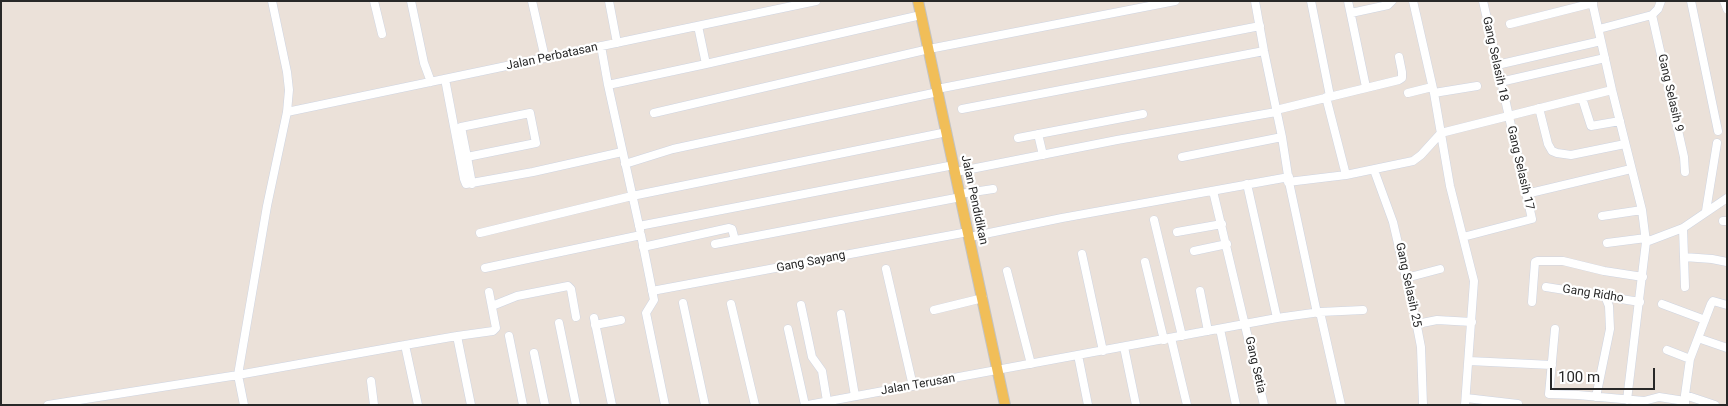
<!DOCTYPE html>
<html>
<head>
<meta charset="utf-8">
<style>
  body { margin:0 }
  #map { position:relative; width:1728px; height:406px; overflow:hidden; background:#ebe1d9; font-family:Roboto,sans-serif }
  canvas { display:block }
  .frame { position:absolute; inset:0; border:2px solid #282828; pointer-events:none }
  .scale { position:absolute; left:1550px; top:368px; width:105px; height:22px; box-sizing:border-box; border:2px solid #282828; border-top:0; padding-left:6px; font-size:15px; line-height:18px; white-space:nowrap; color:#282828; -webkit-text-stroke:4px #fff; paint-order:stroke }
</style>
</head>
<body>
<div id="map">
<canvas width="1728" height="406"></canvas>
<div class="frame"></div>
<div class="scale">100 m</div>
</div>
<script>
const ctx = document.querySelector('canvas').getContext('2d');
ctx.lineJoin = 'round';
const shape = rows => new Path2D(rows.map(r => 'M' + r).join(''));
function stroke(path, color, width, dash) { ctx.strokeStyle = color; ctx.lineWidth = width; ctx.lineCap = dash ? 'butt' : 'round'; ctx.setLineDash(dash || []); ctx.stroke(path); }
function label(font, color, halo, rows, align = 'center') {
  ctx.font = font + ' Roboto,sans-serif'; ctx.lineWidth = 4.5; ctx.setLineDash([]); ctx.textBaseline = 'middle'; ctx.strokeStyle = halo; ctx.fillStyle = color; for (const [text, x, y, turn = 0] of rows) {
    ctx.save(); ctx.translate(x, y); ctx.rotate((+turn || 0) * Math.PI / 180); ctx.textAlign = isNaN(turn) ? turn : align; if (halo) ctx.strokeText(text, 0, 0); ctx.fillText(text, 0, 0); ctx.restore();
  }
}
const minor = shape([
  [374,1,382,34],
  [411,1,424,63,431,82],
  [532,1,545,58],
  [609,1,617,43],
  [1255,1,1264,51,1282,137,1289,182,1317,313],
  [1311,1,1330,96],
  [1348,1,1366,87],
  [1413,1,1434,93,1450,186,1474,281,1465,405],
  [1592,1,1612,90,1642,210,1646,242,1683,228,1727,198],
  [1691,1,1718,131],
  [1724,1,1727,9],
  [1351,13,1388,5,1392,1],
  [1652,15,1684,157,1685,172],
  [1510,24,1593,3],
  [1599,29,1652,15,1658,9,1661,1],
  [601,46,608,85,640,230],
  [706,64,921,15],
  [1497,65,1601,41],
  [445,79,464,179,466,184,533,172,622,152],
  [1500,82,1605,58],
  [608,85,706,64,698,26],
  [937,89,1260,26],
  [1408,93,1432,87],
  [1434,93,1477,86],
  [1326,97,1346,175],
  [1582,98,1591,126,1620,121],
  [1539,108,1548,144,1552,151,1557,153,1571,155,1625,144],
  [962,109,1264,51],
  [1276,110,1399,80,1402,78,1402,72,1399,57],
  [287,112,816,1],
  [654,113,929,49,1175,1],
  [1038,134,1043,155],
  [1018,138,1143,114],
  [467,157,536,143,530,113,461,127,467,157,472,184],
  [1182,157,1282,137],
  [625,164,673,149,938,92],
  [1374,170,1393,222,1415,316,1421,347,1423,405],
  [956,172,1117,140,1276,112],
  [1288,182,1346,175,1413,161,1421,155,1441,133,1612,90],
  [1247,184,1277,318],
  [1213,191,1264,405],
  [960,194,993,189],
  [1526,194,1631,169],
  [1706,211,1717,143],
  [1602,216,1642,210],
  [1154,220,1182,336],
  [1723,221,1727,221],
  [639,226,954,165],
  [1683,228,1684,257,1712,259,1727,262],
  [1177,232,1222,224],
  [480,233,632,196,947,132],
  [970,237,1062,218,1289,177],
  [1463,237,1532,219,1483,1],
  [1607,243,1646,238],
  [715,244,961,197],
  [643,247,729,228,732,229,735,240],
  [1194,251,1227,244],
  [1082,254,1103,351],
  [1684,257,1685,287],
  [1145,262,1164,340],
  [485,268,641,235,654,300,646,313,665,405],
  [886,269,913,386],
  [1007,271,1031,364],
  [1406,278,1440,269],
  [1546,287,1640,302],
  [652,291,968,232],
  [1200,291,1208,331],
  [1532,302,1535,262,1537,261,1563,261,1604,271,1643,277],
  [683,303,705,405],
  [731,304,755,405],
  [1662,304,1705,320],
  [801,305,812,357,822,371,827,401],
  [492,306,517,296,568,286,571,289,576,317],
  [934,310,983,298],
  [1320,312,1341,405],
  [841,314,855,396],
  [594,318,612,405],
  [559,323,576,405],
  [1417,324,1437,320,1472,322],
  [595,325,621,320],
  [788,329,805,405],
  [1220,329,1236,405],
  [1555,329,1549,394,1578,395,1644,401,1659,397,1685,401],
  [509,336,523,405],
  [1171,338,1187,405],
  [1698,338,1727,348],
  [1124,347,1136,405],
  [1667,350,1690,359],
  [534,353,545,405],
  [1078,355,1088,405],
  [1469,361,1552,365],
  [371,381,374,405],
  [1685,395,1715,405],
  [1596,397,1610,329,1609,306,1605,296],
  [1466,398,1518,404],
  [1627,400,1646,242],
  [48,405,238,375,405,345],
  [244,405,238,375,267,206,287,112,289,90,287,72,272,1],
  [418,405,405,345,457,336],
  [471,405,457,336,493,331,496,328,489,292],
  [808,405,1277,318,1320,312,1363,310],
  [1685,405,1685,395,1690,359,1711,304,1713,301,1727,305]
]);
const major = shape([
  [918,1,1005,405]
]);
const streetNames = [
  ["Jalan Perbatasan",552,57,-12],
  ["Gang Selasih 18",1495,59,78],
  ["Gang Selasih 9",1670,93,77],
  ["Gang Selasih 17",1520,168,77],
  ["Jalan Pendidikan",974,200,78],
  ["Gang Sayang",811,262,-11],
  ["Gang Selasih 25",1408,285,78],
  ["Gang Ridho",1593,294,9],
  ["Gang Setia",1255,365,77],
  ["Jalan Terusan",918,385,-10]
];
stroke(minor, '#ced4e1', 9);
stroke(major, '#c3c3c3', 12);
stroke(minor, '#fff', 8);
stroke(major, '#f1be58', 10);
label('12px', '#282828', '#fff', streetNames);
</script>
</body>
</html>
